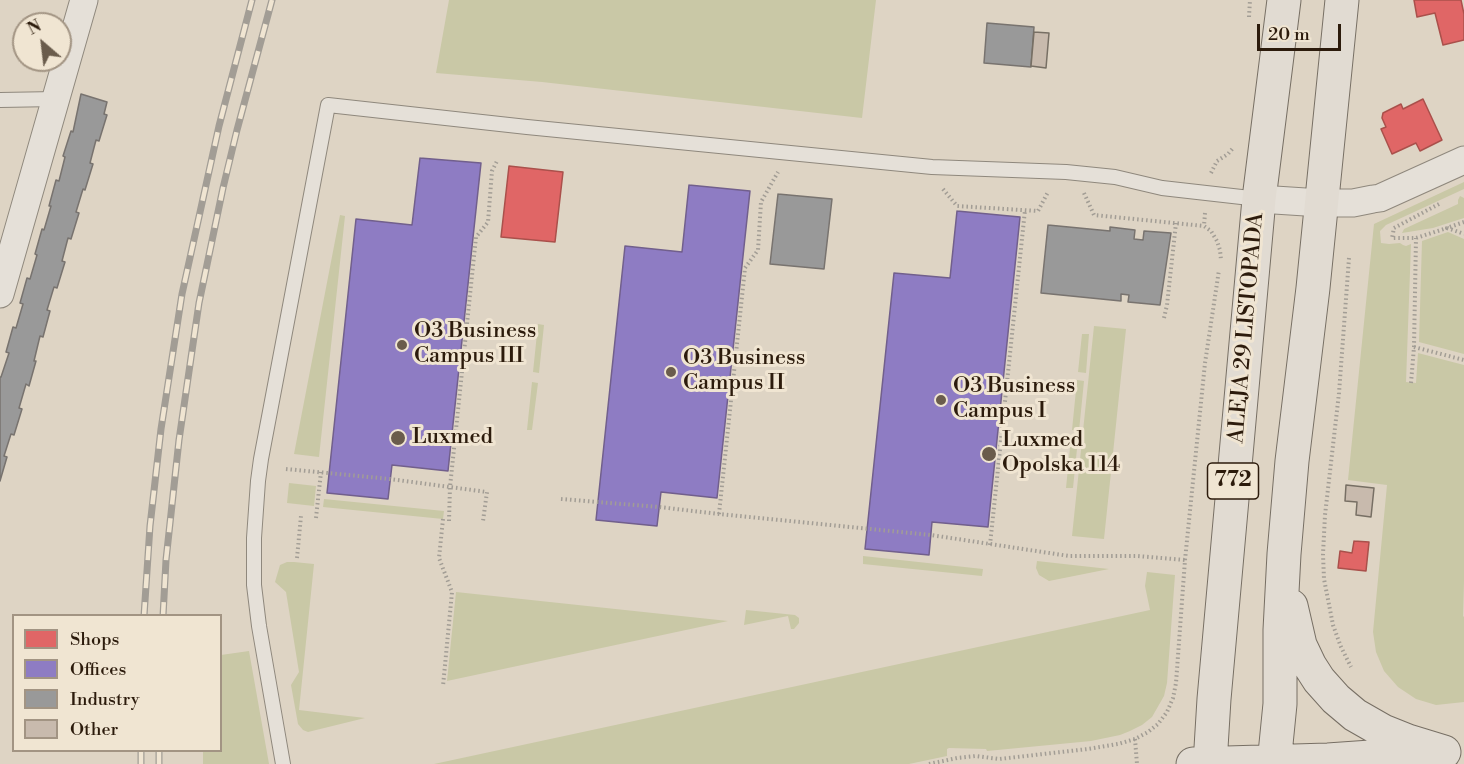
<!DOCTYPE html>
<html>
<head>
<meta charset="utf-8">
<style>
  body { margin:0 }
  #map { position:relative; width:1464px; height:764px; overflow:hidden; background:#ded4c4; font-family:"Libre Bodoni",serif }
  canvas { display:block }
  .legend { position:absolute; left:12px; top:614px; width:210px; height:138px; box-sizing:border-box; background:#f0e5d2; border:2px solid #a29483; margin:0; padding:8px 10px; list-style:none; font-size:18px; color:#2c1b0c }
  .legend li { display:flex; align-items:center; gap:12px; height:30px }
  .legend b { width:30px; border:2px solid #a29483 }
  .north { position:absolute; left:12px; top:12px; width:60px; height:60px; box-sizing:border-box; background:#f0e5d2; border:2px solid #a29483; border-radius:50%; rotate:332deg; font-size:16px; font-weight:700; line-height:24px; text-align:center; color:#2c1b0c }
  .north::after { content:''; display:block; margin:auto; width:21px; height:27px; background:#6a5c4c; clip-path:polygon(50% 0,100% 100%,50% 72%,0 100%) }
  .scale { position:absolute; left:1257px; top:24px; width:84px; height:27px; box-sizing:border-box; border:3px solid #2c1b0c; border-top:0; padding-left:8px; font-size:18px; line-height:21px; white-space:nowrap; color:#2c1b0c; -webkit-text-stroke:4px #f0e5d2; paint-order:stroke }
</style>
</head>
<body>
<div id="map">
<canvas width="1464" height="764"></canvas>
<ul class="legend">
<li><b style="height:16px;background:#e06666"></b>Shops</li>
<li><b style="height:16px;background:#8e7cc3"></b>Offices</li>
<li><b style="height:16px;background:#999"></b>Industry</li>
<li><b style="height:16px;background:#c8baad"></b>Other</li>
</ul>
<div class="north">N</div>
<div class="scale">20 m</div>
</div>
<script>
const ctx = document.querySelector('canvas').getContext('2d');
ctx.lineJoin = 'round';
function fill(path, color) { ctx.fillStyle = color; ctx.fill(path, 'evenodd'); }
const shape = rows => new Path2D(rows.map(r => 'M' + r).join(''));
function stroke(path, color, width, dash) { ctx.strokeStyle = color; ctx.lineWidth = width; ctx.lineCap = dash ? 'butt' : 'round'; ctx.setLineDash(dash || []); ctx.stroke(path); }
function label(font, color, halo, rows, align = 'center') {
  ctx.font = font + ' "Libre Bodoni",serif'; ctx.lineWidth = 6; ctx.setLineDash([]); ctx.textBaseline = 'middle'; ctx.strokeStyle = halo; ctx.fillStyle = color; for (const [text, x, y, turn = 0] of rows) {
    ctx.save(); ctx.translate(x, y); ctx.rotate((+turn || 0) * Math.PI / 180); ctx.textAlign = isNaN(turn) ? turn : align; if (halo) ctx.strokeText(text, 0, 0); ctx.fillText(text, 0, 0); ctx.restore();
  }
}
const green = shape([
  [449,0,876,0,862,118,542,82,436,73],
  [1464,182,1464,189,1386,225,1380,231,1381,243,1389,244,1400,243,1403,245,1406,246,1411,244,1406,382,1416,383,1418,353,1464,365,1464,581,1463,616,1464,617,1464,702,1436,705,1416,699,1398,687,1384,671,1376,652,1373,632,1387,485,1348,480,1374,224],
  [1460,196,1464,198,1464,218,1433,228,1402,233,1404,229,1458,204,1458,200],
  [340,215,345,216,319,457,294,454],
  [1448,232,1464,239,1464,354,1419,342,1422,241],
  [538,324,544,325,539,373,533,372],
  [1094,326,1126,329,1104,539,1072,536],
  [1082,334,1089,334,1086,373,1078,372],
  [1077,380,1084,381,1079,431,1072,430],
  [532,382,538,383,532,430,527,430],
  [1071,438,1078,439,1073,488,1066,488],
  [289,483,316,486,314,506,287,503],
  [324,499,444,511,443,519,323,507],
  [863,556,983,569,982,576,863,564],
  [1037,561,1109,569,1049,581,1039,575,1036,568],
  [294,562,314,564,299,710,365,718,308,732,303,730,298,724,291,685,299,672,286,592,275,582,280,565,287,562],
  [1147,572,1175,575,1167,683,1164,696,1152,717,1142,725,1130,731,1120,735,1091,741,987,751,986,749,949,748,947,749,947,756,909,764,434,764,1150,610,1145,586],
  [456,592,728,621,447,681],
  [746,610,795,615,799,618,799,623,794,629,791,629,788,616,744,625],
  [249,651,269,764,203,764,203,751,220,750,221,655]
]);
const shops = shape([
  [1414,0,1461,0,1464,14,1464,40,1443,45,1435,13,1417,17,1414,0],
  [1423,99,1442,140,1420,151,1416,143,1392,154,1381,129,1386,127,1382,118,1383,113,1401,104,1403,109,1423,99],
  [509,166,563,172,555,242,501,237,509,166],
  [1354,541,1369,542,1366,571,1338,568,1340,551,1352,553,1354,541]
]);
const offices = shape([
  [420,158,481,163,448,471,392,465,388,499,327,493,356,219,412,225,420,158],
  [689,185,750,191,717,498,661,492,657,526,596,520,625,246,682,252,689,185],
  [957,211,1020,217,988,527,932,522,929,555,865,549,894,273,950,278,957,211]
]);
const industry = shape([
  [987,23,1034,27,1031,67,984,63,987,23],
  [81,94,107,102,104,114,107,115,99,141,96,140,90,163,93,164,85,190,83,189,76,212,79,213,71,239,68,238,62,261,65,262,57,288,54,287,47,310,50,311,43,337,40,336,34,361,36,361,29,386,26,384,19,408,22,409,14,435,11,434,4,456,7,457,0,481,0,377,1,377,9,353,6,352,13,327,16,328,23,304,20,303,27,278,30,279,37,255,35,254,42,229,44,230,51,206,49,206,56,180,59,181,65,157,63,156,71,131,73,132,81,94],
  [778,194,832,199,824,269,770,264,778,194],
  [1048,225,1110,231,1110,227,1135,230,1134,239,1143,240,1144,231,1171,233,1160,305,1128,302,1129,295,1121,294,1121,301,1041,293,1048,225]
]);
const building = shape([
  [1034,32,1049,33,1046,68,1031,66,1034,32],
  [1346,485,1374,488,1371,517,1356,515,1357,502,1345,501,1346,485]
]);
const path = shape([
  [1249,17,1250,0],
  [1211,173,1217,161,1228,154,1233,148],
  [943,189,957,206,1038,211,1048,192],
  [1084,193,1094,215,1204,226],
  [1439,204,1394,228,1392,238,1416,238,1447,228],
  [1205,213,1204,226,1211,231,1217,241,1220,250,1221,260],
  [1464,222,1447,228,1464,234],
  [1349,258,1339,393,1325,515,1323,554,1324,579,1333,625,1341,647,1351,667],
  [1164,318,1167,305,1176,223],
  [1414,347,1464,360],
  [1411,383,1414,347,1416,238],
  [286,469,390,479,487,492,483,521],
  [561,499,659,507,719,514,931,535,1069,556,1137,556,1185,560],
  [719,514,745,268,758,250,761,202,778,172],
  [316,518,321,472],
  [443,519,439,558,452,592,443,686],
  [449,521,450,487,476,237,488,222,492,171,497,161],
  [990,545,1025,210],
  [297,558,301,516],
  [1135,739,1137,764],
  [929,764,957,758,976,756,999,759,1088,749,1118,744,1135,739,1148,732,1158,724,1167,712,1173,698,1176,683,1185,560,1205,363,1219,270]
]);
const service = shape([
  [0,100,56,99],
  [283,764,259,626,254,585,254,538,258,481,261,459,328,105,527,127,932,167,1066,172,1115,177,1162,188,1259,199]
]);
const minor = shape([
  [1259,199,1321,203,1353,203,1373,199,1380,198,1464,160],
  [0,294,84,0]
]);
const primary = shape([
  [1291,606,1300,645,1310,666,1319,680,1336,699,1355,715,1383,731,1408,741,1444,752],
  [1193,764,1328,760,1428,753],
  [1210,764,1214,699,1259,199,1284,0],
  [1274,764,1280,704,1280,630,1284,554,1292,461,1313,288,1342,0]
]);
const rail = shape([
  [144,616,150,526,161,429,182,294,219,126,252,0],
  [163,616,166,560,179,440,199,303,223,188,237,130,272,0],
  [141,750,141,764],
  [159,764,159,750]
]);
const markers = [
  [402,345,6,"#6a5c4c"],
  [671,372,6,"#6a5c4c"],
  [941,400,6,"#6a5c4c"],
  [398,438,8,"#6a5c4c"],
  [989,454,8,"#6a5c4c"]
];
const shields = [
  [1233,481,51]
];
const shieldNames = [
  ["772",1233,481]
];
const streetNames = [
  ["ALEJA 29 LISTOPADA",1247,328,-85]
];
const poiNames = [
  ["O3 Business",414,332],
  ["Campus III",414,357],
  ["O3 Business",683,359],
  ["Campus II",683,384],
  ["O3 Business",953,387],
  ["Campus I",953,412],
  ["Luxmed",412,438],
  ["Luxmed",1002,441],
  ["Opolska 114",1002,466]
];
fill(green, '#c9c8a6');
fill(shops, '#e06666');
stroke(shops, '#aa504b', 1.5);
fill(offices, '#8e7cc3');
stroke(offices, '#715f8c', 1.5);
fill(industry, '#999');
stroke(industry, '#78736f', 1.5);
fill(building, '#c8baad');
stroke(building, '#776f64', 1.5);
stroke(service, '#8f887d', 16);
stroke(minor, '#8f887d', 29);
stroke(primary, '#776f64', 35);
stroke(path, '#a29d95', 4, [1.5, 3]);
stroke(service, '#e5e0d8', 14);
stroke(minor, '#e5e0d8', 27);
stroke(primary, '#e1dbd2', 33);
stroke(rail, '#a29d95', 7);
stroke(rail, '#f0e5d2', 4.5, [14]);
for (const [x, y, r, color] of markers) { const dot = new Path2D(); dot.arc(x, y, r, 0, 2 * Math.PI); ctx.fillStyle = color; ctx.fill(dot); stroke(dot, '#f0e5d2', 2); }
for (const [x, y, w] of shields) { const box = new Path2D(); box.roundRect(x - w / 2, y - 18, w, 36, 4.5); ctx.fillStyle = '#f0e5d2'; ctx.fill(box); stroke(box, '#2c1b0c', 1.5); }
label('bold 21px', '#2c1b0c', null, shieldNames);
label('22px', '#2c1b0c', '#f0e5d2', streetNames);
label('22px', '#2c1b0c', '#f0e5d2', poiNames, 'left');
</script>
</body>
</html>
